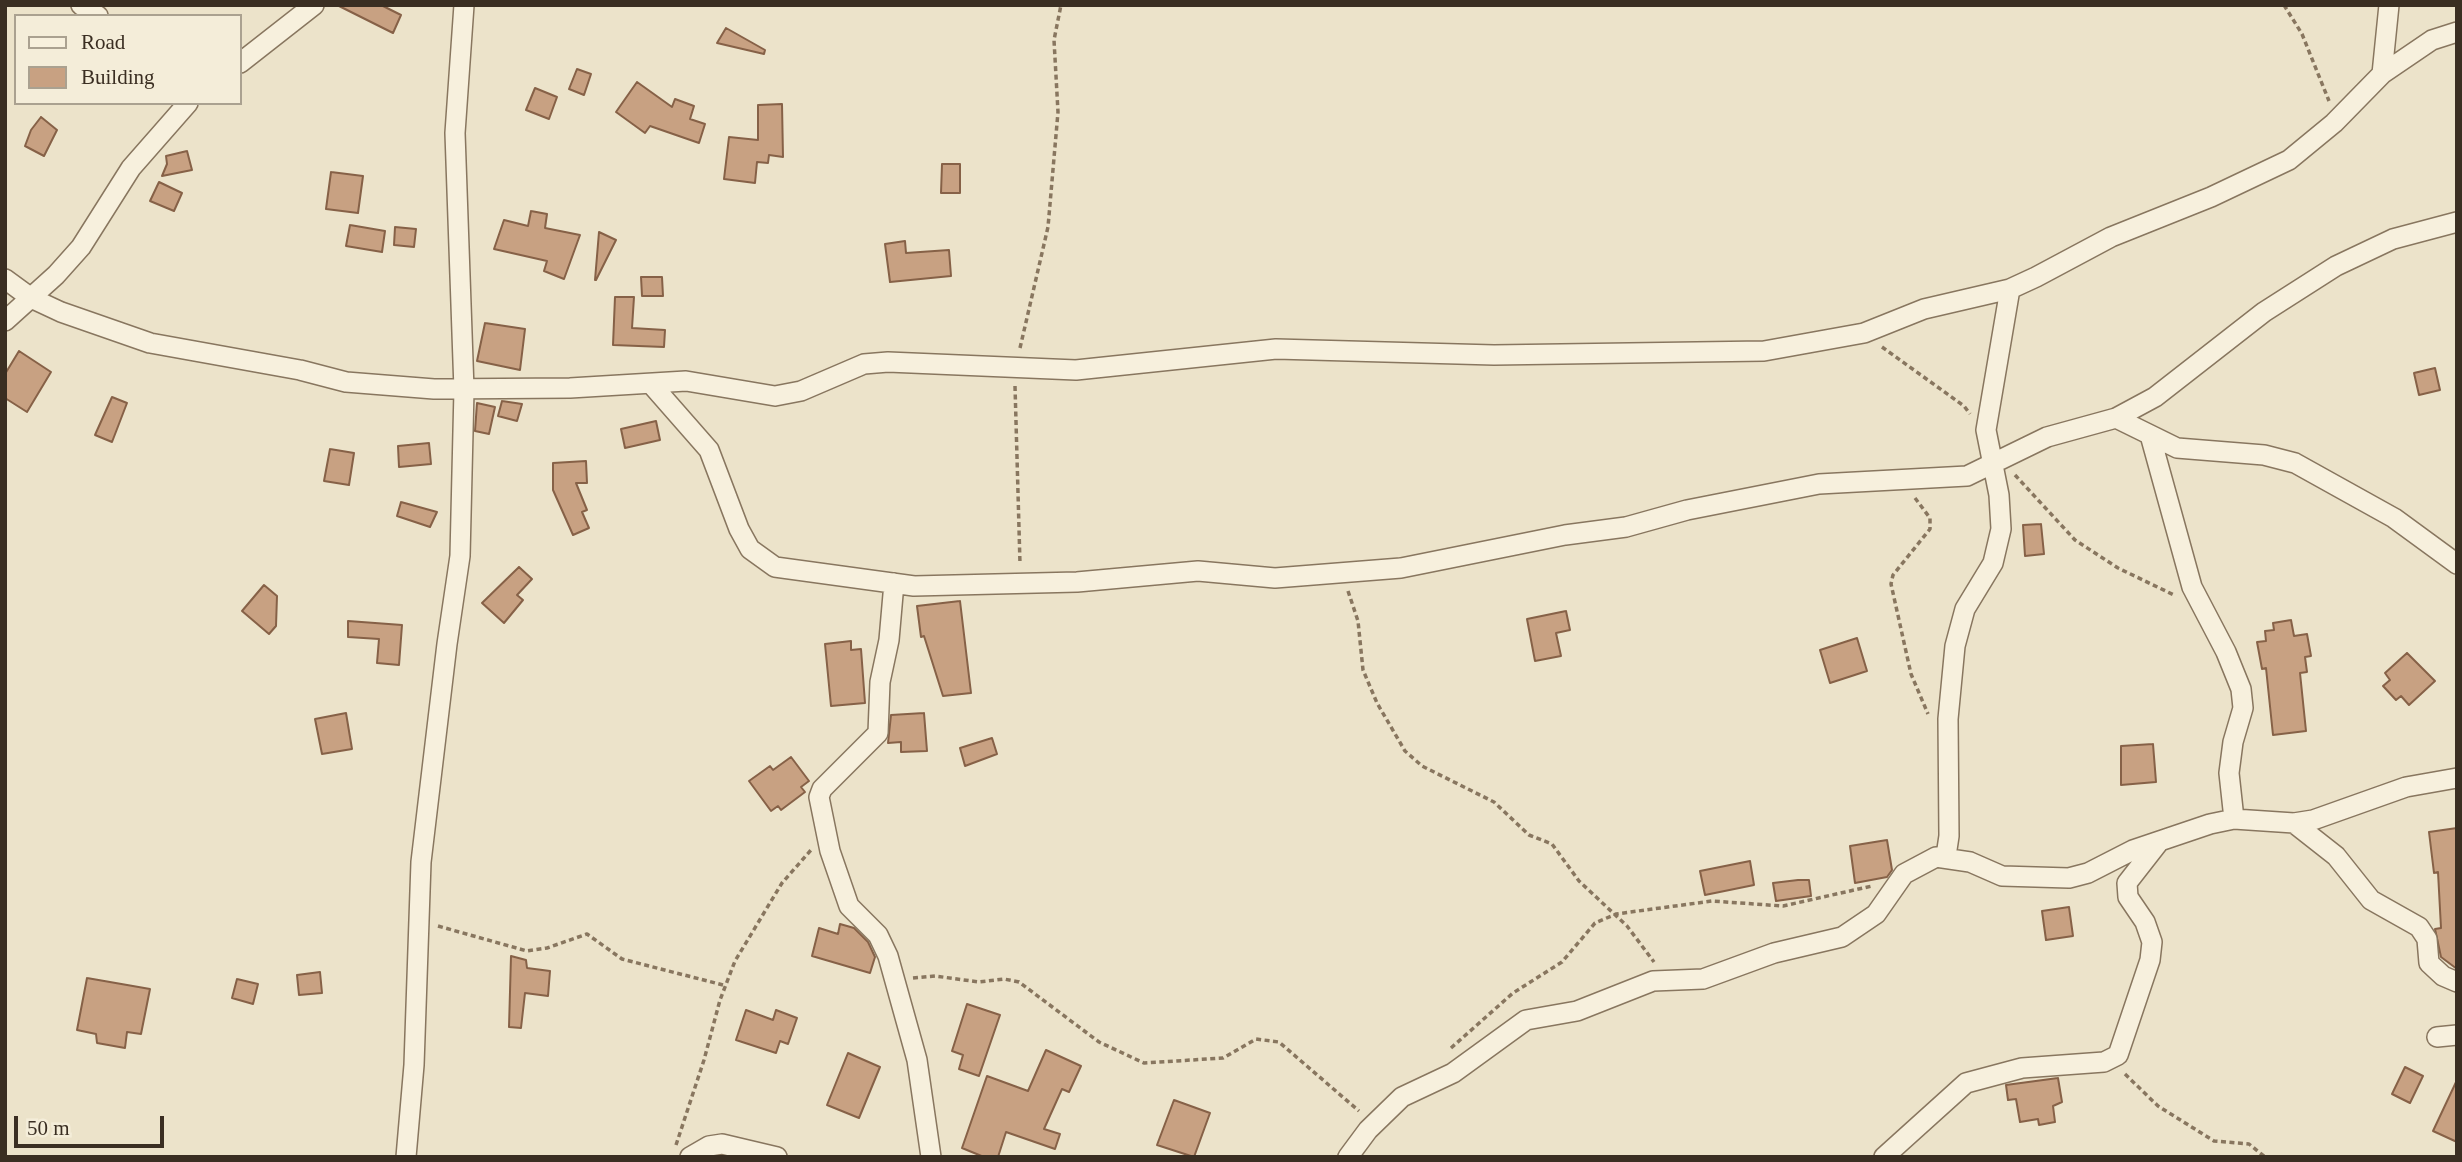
<!DOCTYPE html>
<html>
<head>
<meta charset="utf-8">
<style>
  body { margin:0 }
  #map { position:relative; width:2462px; height:1162px; overflow:hidden; background:#ece3ca; font-family:"Times New Roman",serif }
  canvas { display:block }
  .frame { position:absolute; inset:0; border:7px solid #3a2e22; pointer-events:none }
  .legend { position:absolute; left:14px; top:14px; width:228px; height:91px; box-sizing:border-box; background:#f4edd9; border:2px solid #aaa190; margin:0; padding:9px 12px; list-style:none; font-size:21px; color:#3a2e22 }
  .legend li { display:flex; align-items:center; gap:14px; height:35px }
  .legend b { width:35px; border:2px solid #aaa190 }
  .scale { position:absolute; left:14px; top:1116px; width:150px; height:32px; box-sizing:border-box; border:4px solid #3a2e22; border-top:0; padding-left:9px; font-size:21px; line-height:24px; white-space:nowrap; color:#3a2e22; -webkit-text-stroke:5px #f4edd9; paint-order:stroke }
</style>
</head>
<body>
<div id="map">
<canvas width="2462" height="1162"></canvas>
<div class="frame"></div>
<ul class="legend">
<li><b style="height:9px;background:#f7f0dd"></b>Road</li>
<li><b style="height:19px;background:#c8a182"></b>Building</li>
</ul>
<div class="scale">50 m</div>
</div>
<script>
const ctx = document.querySelector('canvas').getContext('2d');
ctx.lineJoin = 'round';
function fill(path, color) { ctx.fillStyle = color; ctx.fill(path, 'evenodd'); }
const shape = rows => new Path2D(rows.map(r => 'M' + r).join(''));
function stroke(path, color, width, dash) { ctx.strokeStyle = color; ctx.lineWidth = width; ctx.lineCap = dash ? 'butt' : 'round'; ctx.setLineDash(dash || []); ctx.stroke(path); }
const building = shape([
  [337,5,381,5,401,15,393,33,337,5],
  [726,28,765,50,764,54,717,43,726,28],
  [577,69,591,74,584,95,569,89,577,69],
  [637,82,672,107,675,99,694,106,690,119,705,124,699,143,650,126,645,133,616,112,637,82],
  [535,88,557,97,549,119,526,110,535,88],
  [782,104,783,157,769,155,768,163,757,162,755,183,724,179,729,137,758,140,758,105,782,104],
  [41,117,57,130,44,156,25,146,31,130,41,117],
  [187,151,192,170,162,176,167,164,166,156,187,151],
  [942,164,960,164,960,193,941,193,942,164],
  [331,172,363,176,358,213,326,209,331,172],
  [159,182,182,193,174,211,150,201,159,182],
  [531,211,547,214,545,228,580,235,564,279,544,271,547,261,494,249,504,220,528,226,531,211],
  [350,225,385,231,382,252,346,246,350,225],
  [395,227,416,229,414,247,394,245,395,227],
  [599,232,616,240,596,280,595,280,599,232],
  [905,241,906,253,949,250,951,276,890,282,885,244,905,241],
  [641,277,662,277,663,296,642,296,641,277],
  [615,297,634,297,632,328,665,330,664,347,613,345,615,297],
  [485,323,525,329,520,370,477,361,485,323],
  [19,351,51,372,27,412,5,398,5,374,19,351],
  [2435,368,2440,390,2419,395,2414,373,2435,368],
  [112,397,127,403,112,442,95,435,112,397],
  [502,401,522,404,517,421,498,416,502,401],
  [477,403,495,407,489,434,475,431,477,403],
  [656,421,660,440,625,448,621,429,656,421],
  [429,443,431,464,399,467,398,446,429,443],
  [330,449,354,453,349,485,324,481,330,449],
  [586,461,587,483,576,483,587,510,582,512,589,528,573,535,553,490,553,463,586,461],
  [401,502,437,512,430,527,397,516,401,502],
  [2041,524,2044,554,2025,556,2023,525,2041,524],
  [519,567,532,579,517,595,523,600,504,623,482,603,519,567],
  [264,585,277,596,276,626,269,634,242,611,264,585],
  [960,601,971,693,943,696,924,636,921,637,917,606,960,601],
  [1566,611,1570,630,1556,633,1561,656,1535,661,1527,619,1566,611],
  [2291,620,2294,636,2307,634,2311,656,2305,657,2307,672,2300,673,2306,731,2273,735,2266,668,2262,669,2257,642,2266,641,2265,631,2274,630,2273,623,2291,620],
  [348,621,402,625,399,665,377,663,379,639,348,637,348,621],
  [1857,638,1867,671,1830,683,1820,650,1857,638],
  [851,641,851,650,861,649,865,703,831,706,825,644,851,641],
  [2407,653,2435,681,2409,705,2401,696,2396,700,2383,686,2390,680,2385,673,2407,653],
  [346,713,352,749,322,754,315,719,346,713],
  [924,713,927,751,901,752,901,742,888,743,891,715,924,713],
  [992,738,997,754,965,766,960,748,992,738],
  [2153,744,2156,782,2121,785,2121,746,2153,744],
  [791,757,809,781,801,787,805,792,781,810,778,806,771,811,749,781,770,766,773,770,791,757],
  [2457,828,2457,969,2441,957,2435,929,2441,928,2438,872,2434,873,2429,832,2457,828],
  [1887,840,1892,870,1887,877,1855,883,1850,846,1887,840],
  [1750,861,1754,885,1705,895,1700,871,1750,861],
  [1798,880,1809,880,1811,896,1776,901,1773,883,1798,880],
  [2069,907,2073,936,2046,940,2042,911,2069,907],
  [840,924,854,928,868,942,875,957,870,973,812,956,819,928,838,934,840,924],
  [511,956,526,960,527,968,550,971,548,996,525,993,521,1028,509,1027,511,956],
  [320,972,322,993,299,995,297,975,320,972],
  [87,978,150,989,141,1034,127,1032,125,1048,97,1043,96,1034,77,1030,87,978],
  [237,979,258,984,253,1004,232,998,237,979],
  [967,1004,1000,1015,979,1076,959,1069,963,1055,952,1051,967,1004],
  [746,1010,773,1020,776,1010,797,1018,788,1044,780,1041,776,1053,736,1040,746,1010],
  [1046,1050,1081,1066,1069,1092,1062,1089,1044,1129,1060,1134,1055,1149,1006,1132,998,1157,984,1157,962,1148,987,1076,1028,1091,1046,1050],
  [848,1053,880,1067,859,1118,827,1105,848,1053],
  [2405,1067,2423,1076,2410,1103,2392,1094,2405,1067],
  [2058,1078,2062,1102,2053,1106,2055,1122,2039,1125,2038,1119,2020,1122,2016,1099,2008,1100,2006,1085,2058,1078],
  [2457,1080,2457,1142,2433,1131,2457,1080],
  [1174,1100,1210,1113,1194,1157,1157,1145,1174,1100]
]);
const path = shape([
  [2284,5,2302,34,2329,101],
  [1882,347,1964,406,1970,414],
  [1020,348,1048,227,1058,112,1054,40,1061,5],
  [1015,386,1020,564],
  [2015,475,2075,540,2118,568,2174,595],
  [1915,498,1930,518,1930,529,1893,575,1891,584,1911,674,1928,714],
  [1348,591,1358,621,1363,670,1377,703,1405,751,1422,766,1494,802,1529,835,1552,844,1579,881,1627,926,1654,962],
  [438,926,527,951,547,948,587,934,622,959,723,985],
  [913,978,935,976,979,982,1004,979,1019,982,1099,1042,1144,1063,1223,1058,1256,1039,1279,1042,1359,1111],
  [1451,1048,1513,993,1562,962,1595,923,1616,914,1712,901,1783,906,1872,886],
  [2125,1074,2158,1106,2214,1141,2249,1144,2265,1157],
  [676,1145,704,1060,720,1000,735,961,782,883,811,850]
]);
const street = shape([
  [81,5,98,16],
  [240,63,314,5],
  [2382,74,2389,5],
  [5,279,31,298,61,312,150,343,300,370,346,382,434,389,570,388,686,381,775,396,801,391,864,364,888,362,1076,370,1276,349,1494,355,1764,351,1864,333,1924,309,2010,289,2036,277,2111,237,2211,197,2289,160,2334,123,2382,74,2432,40,2457,32],
  [5,321,56,275,81,247,131,168,188,103],
  [652,385,709,450,739,529,750,549,775,567,914,586,1077,582,1198,571,1275,578,1401,568,1565,535,1626,527,1687,510,1819,484,1967,476,2047,437,2116,418,2155,397,2264,312,2336,266,2393,239,2457,222],
  [2116,418,2177,448,2264,455,2295,463,2394,518,2457,564],
  [2150,435,2192,587,2226,652,2241,689,2243,708,2233,742,2229,773,2234,819],
  [894,583,889,640,880,682,878,733,822,789,819,797,830,851,849,906,878,935,888,956,917,1060,931,1157],
  [2294,823,2336,856,2371,900,2419,927,2427,939,2429,963,2443,976,2457,982],
  [1946,856,1949,836,1948,719,1955,646,1965,609,1993,563,2001,529,1999,495,1986,430,2010,289],
  [2437,1037,2457,1035],
  [406,1157,414,1065,421,862,447,644,460,556,464,390,455,133,464,5],
  [690,1157,709,1146,722,1144,777,1157],
  [1348,1157,1368,1130,1402,1097,1453,1073,1526,1020,1577,1011,1653,981,1703,979,1774,953,1842,937,1876,914,1904,874,1936,857,1970,862,2002,876,2069,878,2088,873,2133,850,2210,824,2234,819,2294,823,2313,820,2406,787,2457,778],
  [1884,1157,1966,1083,2022,1068,2104,1062,2118,1055,2150,960,2152,942,2145,922,2128,897,2127,883,2159,842]
]);
fill(building, '#c8a182');
stroke(building, '#866147', 2);
stroke(street, '#88765f', 22);
stroke(path, '#88765f', 3.5, [5, 3.5]);
stroke(street, '#f7f0dd', 19);
</script>
</body>
</html>
